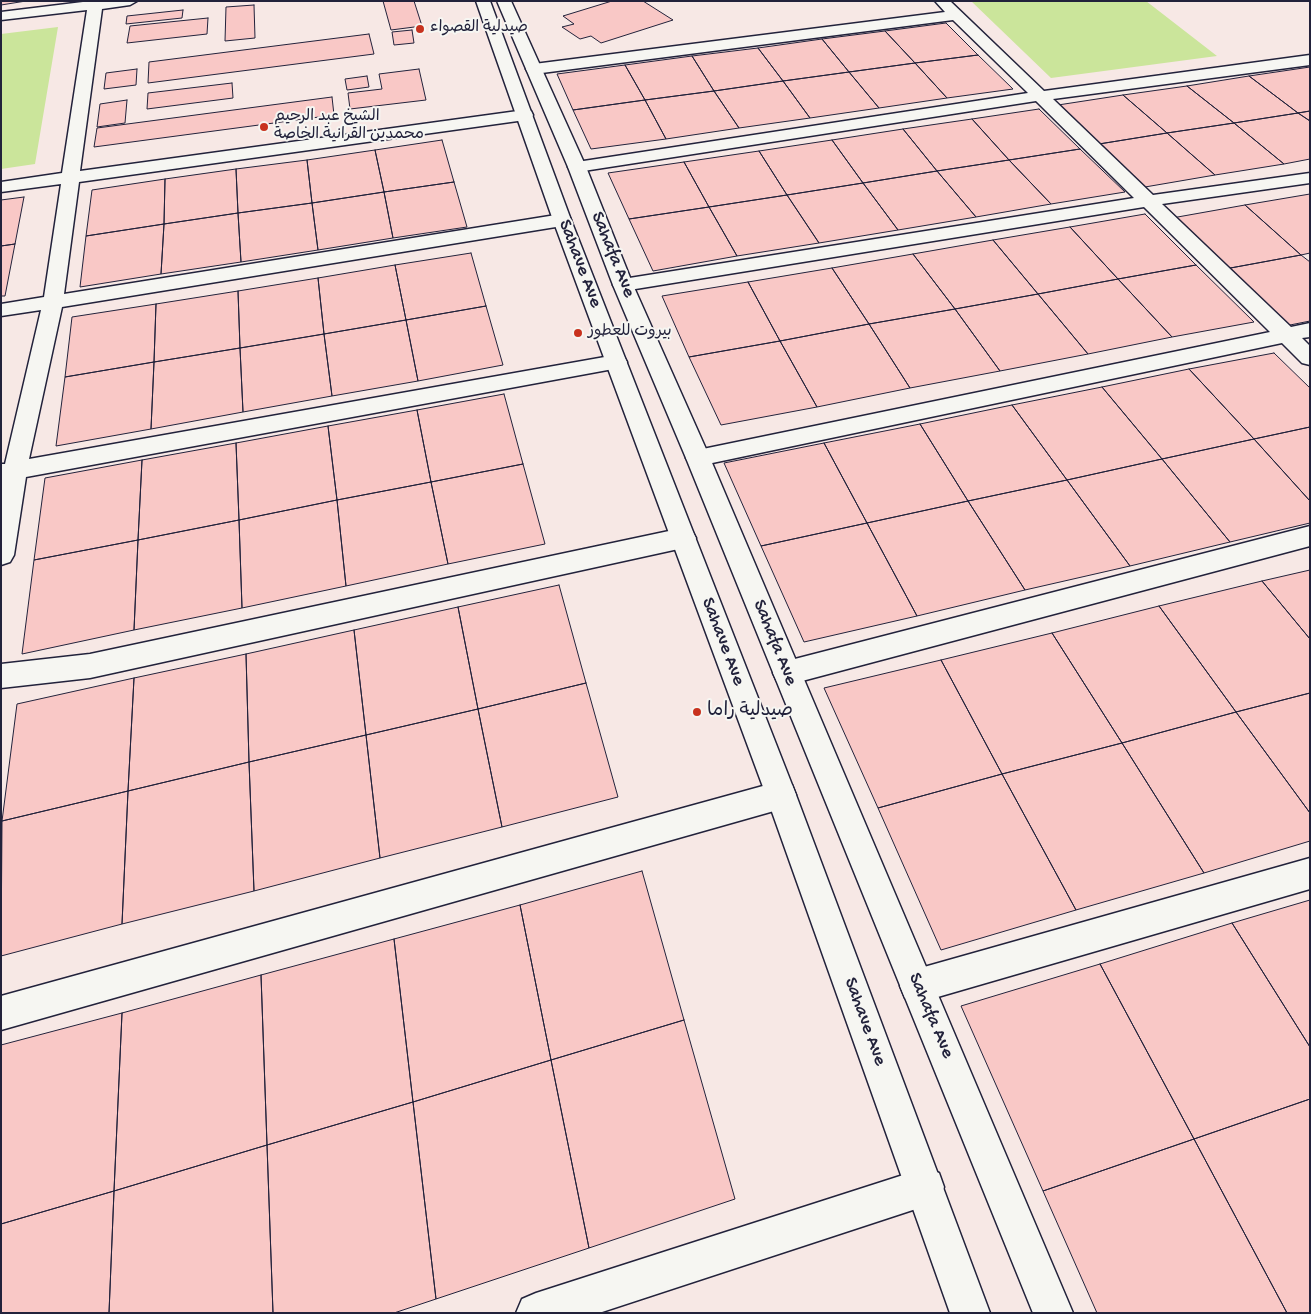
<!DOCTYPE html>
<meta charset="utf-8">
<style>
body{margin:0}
#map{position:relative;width:1311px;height:1314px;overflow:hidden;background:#f7e8e5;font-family:"Gochi Hand",sans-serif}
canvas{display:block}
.frame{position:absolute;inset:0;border:2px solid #22223b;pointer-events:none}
</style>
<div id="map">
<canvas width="1311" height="1314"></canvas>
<div class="frame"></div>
</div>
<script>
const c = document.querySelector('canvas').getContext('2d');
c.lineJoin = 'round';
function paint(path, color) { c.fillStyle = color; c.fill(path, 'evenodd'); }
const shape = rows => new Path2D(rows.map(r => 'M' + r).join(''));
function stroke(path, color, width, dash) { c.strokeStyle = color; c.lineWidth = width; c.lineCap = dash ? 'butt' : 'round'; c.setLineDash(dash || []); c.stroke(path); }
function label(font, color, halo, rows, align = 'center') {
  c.font = font + ' "Gochi Hand","Playpen Sans Arabic",sans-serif'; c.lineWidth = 4; c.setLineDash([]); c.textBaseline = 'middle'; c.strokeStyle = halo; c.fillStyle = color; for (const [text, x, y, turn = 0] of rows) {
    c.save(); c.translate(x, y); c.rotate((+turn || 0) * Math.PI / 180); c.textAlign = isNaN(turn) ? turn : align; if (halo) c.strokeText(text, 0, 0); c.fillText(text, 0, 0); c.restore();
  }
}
const green = shape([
 [971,1,1146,1,1217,56,1051,78],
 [58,27,35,164,1,169,1,34]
]);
const building = shape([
 [1,1,26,1,1,5,1,1],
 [383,1,414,1,422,26,391,30,383,1],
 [612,1,643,1,673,20,601,43,591,36,580,39,562,27,574,24,563,16,612,1],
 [254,5,255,38,225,41,226,7,254,5],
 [183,10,182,18,126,24,127,16,183,10],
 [208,18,207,34,127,43,130,26,208,18],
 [946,23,978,55,915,63,885,31,946,23],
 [412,30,414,43,394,45,392,32,412,30],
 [885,31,915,63,849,72,822,39,885,31],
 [369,34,374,54,148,83,149,62,369,34],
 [822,39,849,72,783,81,758,48,822,39],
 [758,48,783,81,714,91,692,56,758,48],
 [978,55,1013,89,947,98,915,63,978,55],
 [692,56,714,91,645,100,625,65,692,56],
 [915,63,947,98,879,108,849,72,915,63],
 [625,65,645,100,573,110,557,74,625,65],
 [1310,67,1310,111,1298,113,1249,76,1310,67],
 [137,69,136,85,104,89,106,73,137,69],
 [419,69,426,100,350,109,348,93,382,89,379,74,419,69],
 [849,72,879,108,810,118,783,81,849,72],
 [367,76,369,87,347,90,345,79,367,76],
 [1249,76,1298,113,1234,123,1187,86,1249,76],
 [783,81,810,118,739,128,714,91,783,81],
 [232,83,233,98,147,109,148,93,232,83],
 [1187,86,1234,123,1167,133,1123,95,1187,86],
 [714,91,739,128,666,139,645,100,714,91],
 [1123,95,1167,133,1099,144,1058,105,1123,95],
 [332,97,334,115,94,147,97,128,332,97],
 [127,100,125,123,97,127,100,104,127,100],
 [645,100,666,139,591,149,573,110,645,100],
 [1039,109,1080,149,1009,160,972,119,1039,109],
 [1310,111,1310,121,1298,113,1310,111],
 [1298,113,1310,121,1310,159,1284,164,1234,123,1298,113],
 [972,119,1009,160,937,171,903,129,972,119],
 [1234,123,1284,164,1215,175,1167,133,1234,123],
 [903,129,937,171,863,183,832,140,903,129],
 [1167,133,1215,175,1145,187,1099,144,1167,133],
 [442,140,454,182,384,192,375,150,442,140],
 [832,140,863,183,787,195,759,151,832,140],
 [1080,149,1125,192,1051,204,1009,160,1080,149],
 [375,150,384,192,312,203,307,160,375,150],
 [759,151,787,195,709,207,684,162,759,151],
 [307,160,312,203,238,213,236,169,307,160],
 [1009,160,1051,204,976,217,937,171,1009,160],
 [684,162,709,207,629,219,608,173,684,162],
 [236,169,238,213,164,224,165,179,236,169],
 [937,171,976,217,898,230,863,183,937,171],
 [165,179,164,224,86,236,92,190,165,179],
 [454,182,467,227,393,238,384,192,454,182],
 [863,183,898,230,819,243,787,195,863,183],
 [384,192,393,238,318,250,312,203,384,192],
 [1310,194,1310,253,1301,255,1245,205,1310,194],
 [787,195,819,243,737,256,709,207,787,195],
 [24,197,15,244,1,246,1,200,24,197],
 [312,203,318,250,241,262,238,213,312,203],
 [1245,205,1301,255,1225,269,1172,218,1245,205],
 [709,207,737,256,653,271,629,219,709,207],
 [238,213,241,262,161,274,164,224,238,213],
 [1145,214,1196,265,1118,279,1070,227,1145,214],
 [164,224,161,274,80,287,86,236,164,224],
 [1070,227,1118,279,1038,294,993,240,1070,227],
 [993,240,1038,294,955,309,913,254,993,240],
 [15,244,5,296,1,296,1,246,15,244],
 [471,253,486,306,406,320,395,265,471,253],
 [913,254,955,309,869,324,832,268,913,254],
 [1301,255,1310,262,1310,321,1285,326,1225,269,1301,255],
 [395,265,406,320,324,334,318,278,395,265],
 [1196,265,1254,322,1172,337,1118,279,1196,265],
 [832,268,869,324,780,341,748,282,832,268],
 [318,278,324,334,240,348,238,291,318,278],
 [1118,279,1172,337,1088,354,1038,294,1118,279],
 [748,282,780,341,689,357,662,296,748,282],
 [238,291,240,348,154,362,156,304,238,291],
 [1038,294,1088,354,1000,371,955,309,1038,294],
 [156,304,154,362,65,377,72,317,156,304],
 [486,306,503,365,418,381,406,320,486,306],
 [955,309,1000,371,910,388,869,324,955,309],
 [406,320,418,381,332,396,324,334,406,320],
 [869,324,910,388,817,407,780,341,869,324],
 [324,334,332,396,243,412,240,348,324,334],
 [780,341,817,407,721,425,689,357,780,341],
 [240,348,243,412,151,429,154,362,240,348],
 [1274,353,1310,388,1310,427,1254,439,1189,369,1274,353],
 [154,362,151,429,56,446,65,377,154,362],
 [1189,369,1254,439,1162,459,1102,387,1189,369],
 [1102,387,1162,459,1067,480,1012,405,1102,387],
 [504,394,523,464,431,482,417,410,504,394],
 [1012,405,1067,480,968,501,920,424,1012,405],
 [417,410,431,482,337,500,328,426,417,410],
 [920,424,968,501,867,523,824,443,920,424],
 [328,426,337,500,239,520,236,443,328,426],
 [1310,427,1310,501,1254,439,1310,427],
 [1254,439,1310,501,1310,523,1230,542,1162,459,1254,439],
 [236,443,239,520,138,540,142,460,236,443],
 [824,443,867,523,761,546,724,463,824,443],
 [1162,459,1230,542,1130,566,1067,480,1162,459],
 [142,460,138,540,34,560,45,478,142,460],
 [523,464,545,544,448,564,431,482,523,464],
 [1067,480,1130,566,1025,590,968,501,1067,480],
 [431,482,448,564,346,586,337,500,431,482],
 [337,500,346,586,242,608,239,520,337,500],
 [968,501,1025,590,917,616,867,523,968,501],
 [239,520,242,608,134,630,138,540,239,520],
 [867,523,917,616,804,642,761,546,867,523],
 [138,540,134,630,22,654,34,560,138,540],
 [1310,570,1310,639,1262,581,1310,570],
 [1262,581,1310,639,1310,693,1236,712,1159,606,1262,581],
 [559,585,586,683,478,709,458,607,559,585],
 [1159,606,1236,712,1122,743,1052,633,1159,606],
 [458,607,478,709,366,735,354,630,458,607],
 [354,630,366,735,249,762,246,654,354,630],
 [1052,633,1122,743,1002,774,941,660,1052,633],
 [246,654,249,762,128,791,134,678,246,654],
 [941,660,1002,774,878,808,824,688,941,660],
 [134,678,128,791,2,821,17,704,134,678],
 [586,683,618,797,502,827,478,709,586,683],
 [1310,693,1310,813,1236,712,1310,693],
 [478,709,502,827,380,858,366,735,478,709],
 [1236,712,1310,813,1310,841,1204,873,1122,743,1236,712],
 [366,735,380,858,254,891,249,762,366,735],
 [1122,743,1204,873,1076,910,1002,774,1122,743],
 [249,762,254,891,122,924,128,791,249,762],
 [1002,774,1076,910,941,950,878,808,1002,774],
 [128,791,122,924,1,956,2,821,128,791],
 [642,871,684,1020,551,1060,520,905,642,871],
 [1310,900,1310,1047,1232,923,1310,900],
 [520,905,551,1060,413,1102,394,939,520,905],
 [1232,923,1310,1047,1310,1099,1194,1139,1100,964,1232,923],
 [394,939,413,1102,267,1145,261,975,394,939],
 [1100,964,1194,1139,1043,1191,961,1006,1100,964],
 [261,975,267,1145,114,1191,122,1013,261,975],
 [122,1013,114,1191,1,1224,1,1045,122,1013],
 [684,1020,735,1199,589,1248,551,1060,684,1020],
 [551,1060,589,1248,436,1299,413,1102,551,1060],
 [1310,1099,1310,1313,1287,1313,1194,1139,1310,1099],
 [413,1102,436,1299,394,1313,273,1313,267,1145,413,1102],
 [1194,1139,1287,1313,1097,1313,1043,1191,1194,1139],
 [267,1145,273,1313,109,1313,114,1191,267,1145],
 [114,1191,109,1313,1,1313,1,1224,114,1191]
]);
const minor = shape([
 [91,1,137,1,130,5,102,9,80,171,525,110,531,111,533,115,531,119,525,120,79,182,64,294,562,214,569,216,571,220,569,224,562,226,62,307,29,459,616,355,624,357,627,362,624,367,26,477,14,555,10,562,1,565,1,464,5,464,41,310,1,316,1,304,44,297,61,184,1,192,1,182,62,173,87,10,1,20,1,12,91,1],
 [935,1,950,1,1044,91,1310,55,1310,65,1053,99,1153,195,1310,173,1310,183,1162,204,1291,327,1310,323,1310,337,1302,338,1310,346,1310,365,1302,363,1282,343,698,466,690,464,686,458,690,452,698,450,1270,332,1144,207,623,291,616,289,613,285,616,281,623,279,1134,198,1036,101,577,172,571,171,568,167,571,163,577,162,1028,93,953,20,534,74,528,72,526,69,528,66,534,64,945,12,935,1],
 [1310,526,1310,546,787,685,777,681,773,673,777,665,787,661,1310,526],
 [683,528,692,531,696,538,692,545,683,548,90,678,1,688,1,664,90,654,683,528],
 [781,781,792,785,796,795,792,805,781,809,1,1030,1,996,781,781],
 [1310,858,1310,889,917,1003,905,998,900,986,905,974,917,969,1310,858],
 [925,1168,939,1173,944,1187,939,1201,925,1206,599,1313,516,1313,522,1299,536,1293,925,1168]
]);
const secondary = shape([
 [476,1,490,1,571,220,796,795,990,1313,950,1313,766,795,553,220,476,1],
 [497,1,511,1,586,167,633,285,710,458,1073,1313,1033,1313,686,458,613,285,568,167,497,1]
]);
const markers = [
 [420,29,5,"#c8321e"],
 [264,127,5,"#c8321e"],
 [578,333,5,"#c8321e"],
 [697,712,5,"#c8321e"]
];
const farPoinames = [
 ["صيدلية القصواء",430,29],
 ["الشيخ عبد الرحيم",274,118],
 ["محمدين القرانية الخاصة",274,136],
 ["بيروت للعطور",588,333]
];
const streetNames = [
 ["Sahafa Ave",612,255,68],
 ["Sahave Ave",579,264,69],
 ["Sahave Ave",722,642,69],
 ["Sahafa Ave",774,643,68],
 ["Sahafa Ave",930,1016,67],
 ["Sahave Ave",864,1022,70]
];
const poiNames = [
 ["صيدلية راما",707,712]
];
paint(green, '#cbe59b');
paint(building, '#f9c8c6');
stroke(building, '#22223b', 1);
stroke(minor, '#22223b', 3);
stroke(secondary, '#22223b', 3);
paint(minor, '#f6f6f2');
paint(secondary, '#f6f6f2');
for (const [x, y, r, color] of markers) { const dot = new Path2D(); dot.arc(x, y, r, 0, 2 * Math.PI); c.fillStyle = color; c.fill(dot); stroke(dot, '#f6f6f2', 2); }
label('16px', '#22223b', '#f6f6f2', farPoinames, 'left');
label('19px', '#22223b', '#f6f6f2', streetNames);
label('19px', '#22223b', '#f6f6f2', poiNames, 'left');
</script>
